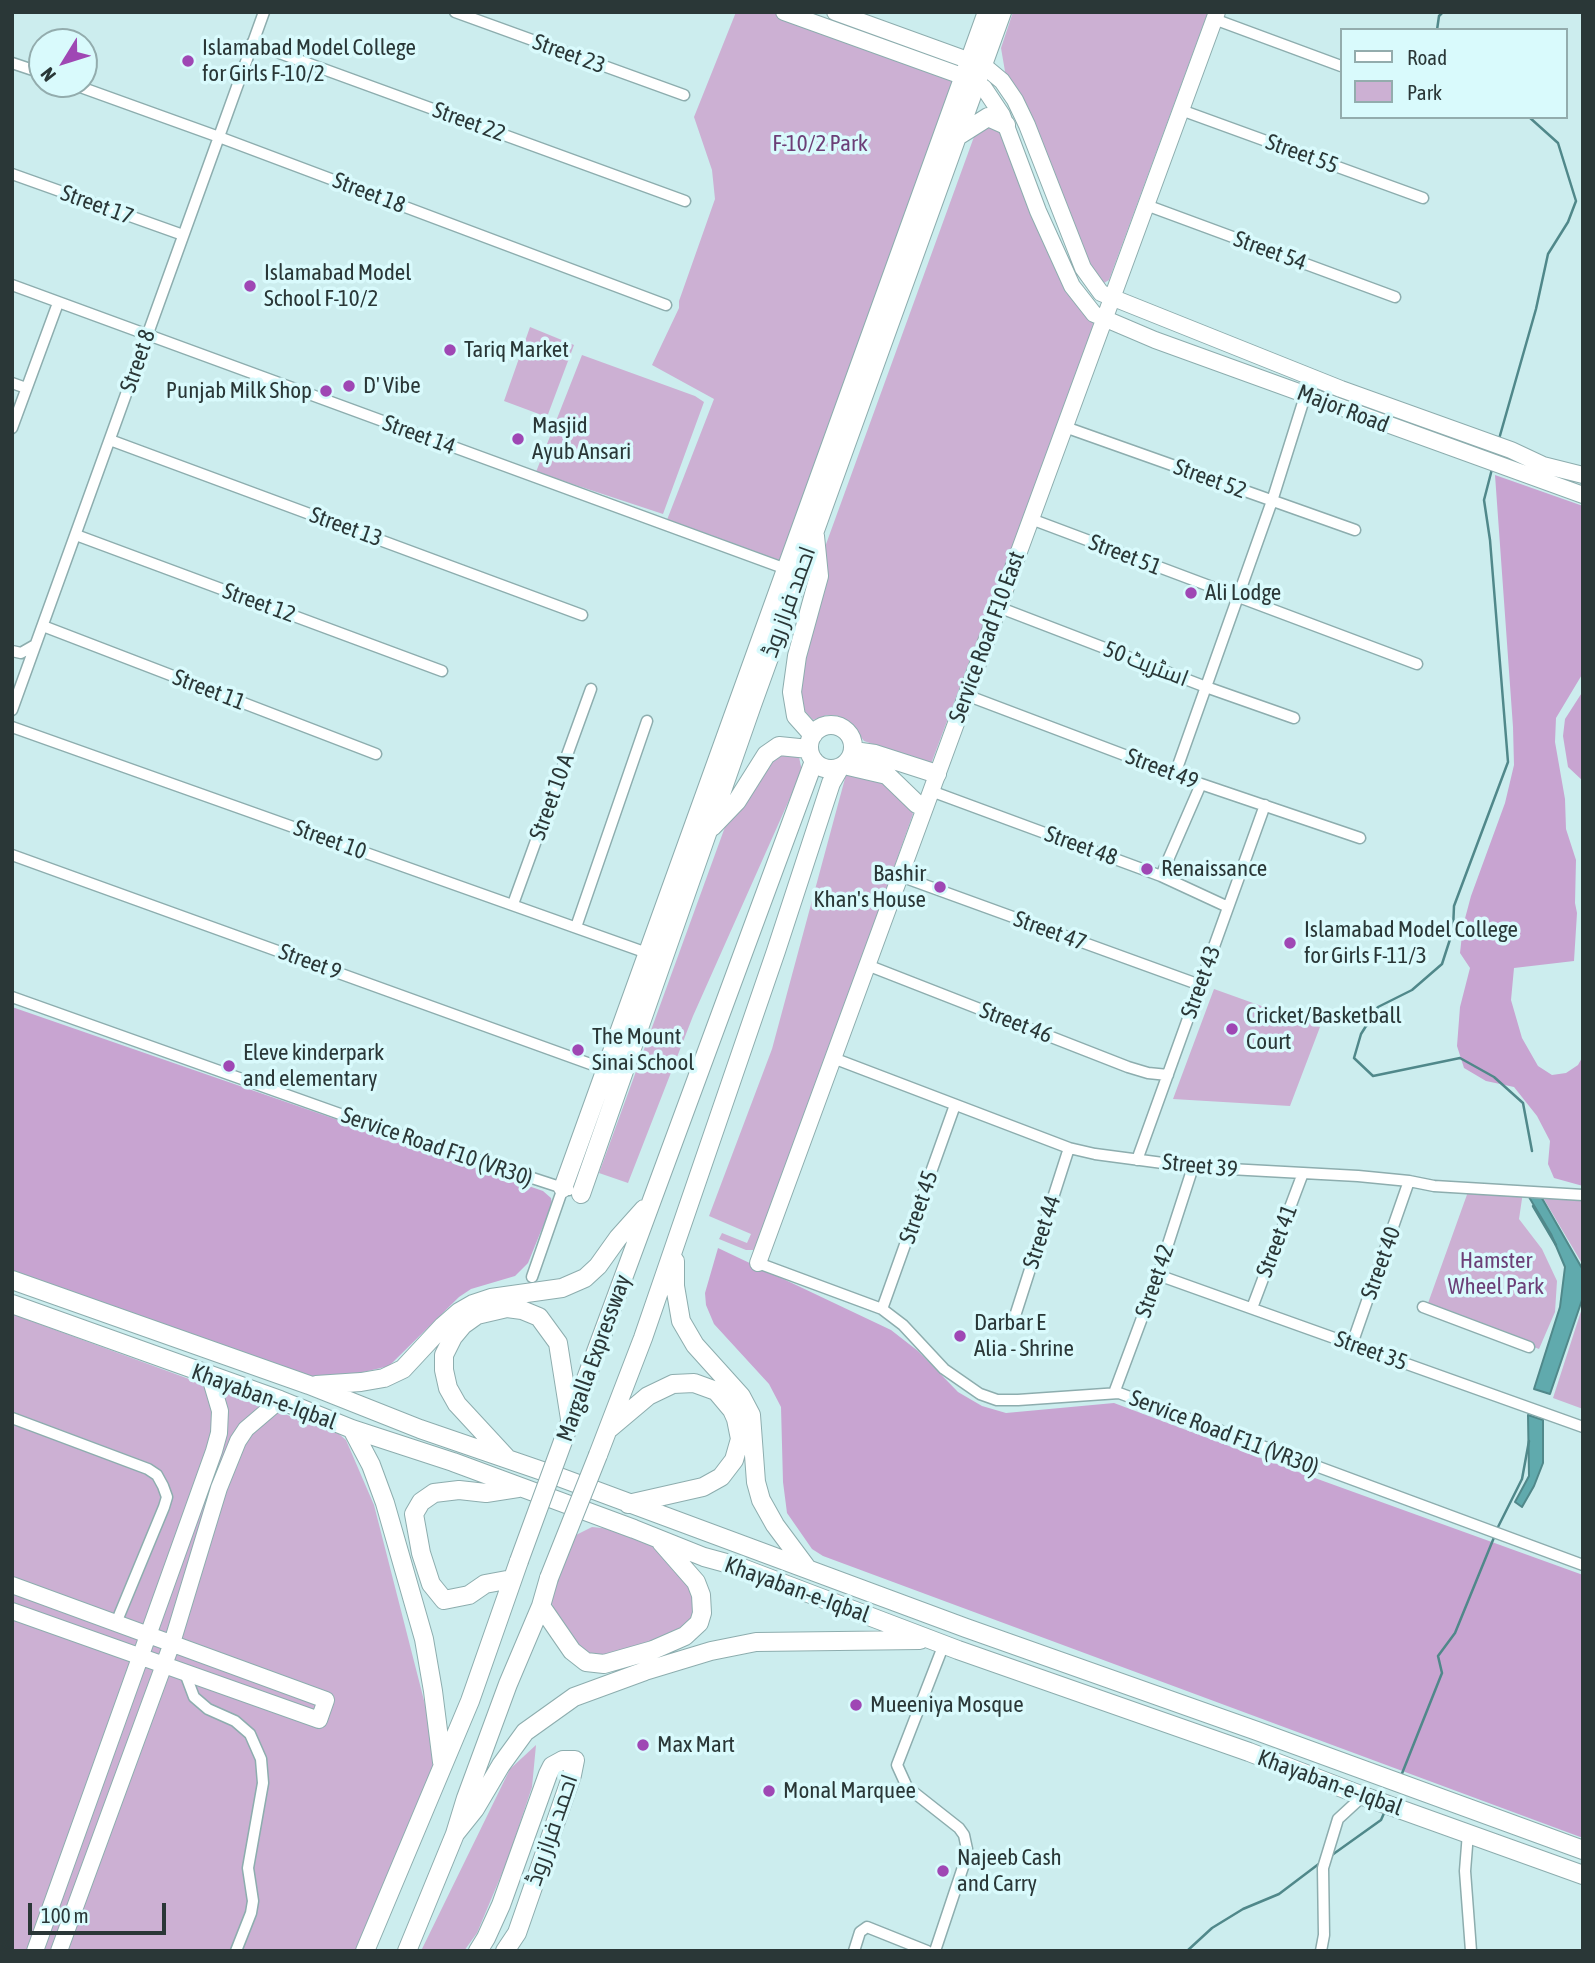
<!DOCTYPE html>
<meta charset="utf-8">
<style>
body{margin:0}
#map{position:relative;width:1595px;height:1963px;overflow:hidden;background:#ccedee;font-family:"Asap Condensed",sans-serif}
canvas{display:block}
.frame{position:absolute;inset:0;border:14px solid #2a3737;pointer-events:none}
.legend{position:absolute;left:1340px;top:28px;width:228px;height:91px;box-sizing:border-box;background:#d9fafc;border:2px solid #93acad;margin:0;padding:9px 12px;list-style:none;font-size:21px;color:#2a3737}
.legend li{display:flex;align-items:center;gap:14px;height:35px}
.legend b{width:35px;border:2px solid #93acad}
.north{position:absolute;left:28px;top:28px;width:70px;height:70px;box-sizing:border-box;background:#d9fafc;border:2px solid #93acad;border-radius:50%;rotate:232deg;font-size:19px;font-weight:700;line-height:28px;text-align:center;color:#2a3737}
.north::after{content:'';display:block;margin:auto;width:24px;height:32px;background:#9f47b4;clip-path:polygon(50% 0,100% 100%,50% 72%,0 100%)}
.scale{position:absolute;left:28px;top:1903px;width:138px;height:32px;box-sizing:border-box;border:4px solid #2a3737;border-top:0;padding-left:9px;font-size:21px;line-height:24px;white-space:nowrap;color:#2a3737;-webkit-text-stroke:5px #d9fafc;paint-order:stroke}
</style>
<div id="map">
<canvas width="1595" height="1963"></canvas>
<div class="frame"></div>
<ul class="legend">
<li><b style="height:9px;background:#fff"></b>Road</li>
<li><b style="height:19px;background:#ccb0d3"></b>Park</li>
</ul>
<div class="north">N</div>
<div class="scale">100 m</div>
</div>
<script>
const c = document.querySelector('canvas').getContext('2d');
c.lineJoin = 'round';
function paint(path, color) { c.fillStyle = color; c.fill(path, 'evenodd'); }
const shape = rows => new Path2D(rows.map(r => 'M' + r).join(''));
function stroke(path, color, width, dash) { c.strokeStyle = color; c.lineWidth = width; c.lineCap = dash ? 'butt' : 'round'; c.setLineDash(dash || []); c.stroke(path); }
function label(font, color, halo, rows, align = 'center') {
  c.font = font + ' "Asap Condensed",Cairo,sans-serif'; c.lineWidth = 7; c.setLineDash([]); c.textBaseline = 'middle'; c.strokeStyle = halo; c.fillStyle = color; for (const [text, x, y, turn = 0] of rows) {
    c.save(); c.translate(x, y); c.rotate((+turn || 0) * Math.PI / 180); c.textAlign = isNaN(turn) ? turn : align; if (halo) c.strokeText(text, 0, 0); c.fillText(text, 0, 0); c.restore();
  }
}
const green = shape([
 [736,12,784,12,963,76,786,569,665,525,714,399,652,365,679,308,679,301,715,199,712,170,694,117],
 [1013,12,1208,12,1109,280,1104,283,1098,282,1090,273,1007,83,1001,48],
 [988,126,999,130,1006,142,1046,249,1060,277,1093,323,1092,333,983,633,971,657,931,764,864,741,849,722,839,716,827,715,813,720,803,709,798,691,825,547,975,134],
 [530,327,574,345,547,417,504,401],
 [582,355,695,396,704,402,663,514,536,472],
 [789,753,799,757,802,771,693,1016,628,1183,599,1173,725,827,773,762,783,754],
 [847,771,882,778,911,808,913,814,761,1241,755,1250,746,1250,719,1239,722,1233,747,1243,751,1234,709,1216,772,1049],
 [1214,989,1320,1027,1290,1106,1173,1099],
 [1469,1189,1523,1192,1519,1219,1542,1249,1557,1281,1555,1312,1539,1349,1427,1306],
 [1542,1196,1583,1201,1583,1265,1580,1260],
 [1583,1305,1583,1409,1553,1398],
 [12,1314,339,1434,346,1440,374,1505,439,1759,370,1951,12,1951],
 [592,1527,611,1529,652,1546,691,1587,697,1612,683,1631,603,1658,589,1656,577,1647,557,1617,551,1601,570,1538],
 [536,1745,532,1787,508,1859,477,1933,464,1951,421,1951,510,1769]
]);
const forest = shape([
 [1495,475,1583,506,1583,673,1556,718,1555,742,1565,799,1566,829,1576,860,1575,903,1577,913,1574,961,1514,968,1511,1000,1522,1038,1538,1066,1552,1075,1566,1073,1578,1065,1583,1056,1583,1186,1554,1178,1548,1164,1550,1141,1537,1116,1514,1087,1486,1081,1464,1068,1457,1046,1460,1007,1470,968,1460,953,1463,926,1471,896,1505,803,1514,765,1513,727],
 [1583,691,1583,781,1568,767,1563,736,1565,719],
 [12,1007,543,1191,551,1198,552,1204,528,1263,515,1276,471,1289,459,1297,389,1366,309,1385,12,1273],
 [718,1248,891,1330,918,1351,958,1392,982,1406,1006,1413,1114,1403,1301,1473,1583,1575,1583,1838,823,1556,812,1549,787,1513,783,1482,781,1407,769,1384,714,1324,706,1305,705,1293]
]);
const water = shape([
 [1526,1192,1539,1193,1583,1270,1583,1297,1550,1394,1534,1389,1560,1307,1565,1267,1551,1234,1526,1192],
 [1528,1415,1543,1420,1543,1463,1534,1486,1522,1507,1515,1502,1529,1476,1528,1415]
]);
const stream = shape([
 [1437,30,1439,16,1443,12],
 [1499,439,1536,309,1548,254,1568,222,1576,201,1558,143,1529,117],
 [1492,469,1484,500,1490,540,1508,762,1454,906,1453,930,1442,964,1412,990,1378,1007,1361,1034,1354,1058,1373,1076,1460,1058,1494,1077,1523,1103,1532,1151],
 [1533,1206,1556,1245],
 [1497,1529,1522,1479,1529,1441],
 [1401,1776,1442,1673,1438,1656,1455,1633,1495,1535],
 [1332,1855,1381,1820,1385,1811],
 [1187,1951,1212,1928,1243,1909,1279,1894,1320,1863]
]);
const street = shape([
 [455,12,684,95],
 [1214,19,1341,66],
 [252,43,685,201],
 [12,63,42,73],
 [72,84,219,137,666,305],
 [1181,110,1423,198],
 [12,174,183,235],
 [1146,205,1395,297],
 [12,285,786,569],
 [12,383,26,388],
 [1065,427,1355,530],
 [12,428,58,303],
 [110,440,582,615],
 [1031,519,1417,664],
 [76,535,442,671],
 [998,607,1206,687,1294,718],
 [43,626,376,754],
 [12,651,21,653,35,645],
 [966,695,1201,784,1360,838],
 [12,710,264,12],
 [12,727,647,953],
 [1175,774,1272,501,1311,377],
 [931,791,1161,876,1228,907],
 [12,855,607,1070],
 [900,876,1200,985],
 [1161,876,1201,784],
 [513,904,591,689],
 [576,927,647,721],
 [867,965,1128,1067,1148,1073,1168,1075],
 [12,997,385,1130,569,1190],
 [833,1058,1069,1148,1095,1154,1193,1167,1358,1176,1409,1181,1434,1186,1583,1195],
 [1137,1160,1265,805],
 [758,1263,882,1309,903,1325,944,1369,980,1394,997,1400,1018,1400,1119,1393,1583,1565],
 [1158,1275,1583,1427],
 [532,1277,563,1188],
 [1423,1307,1529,1347],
 [1252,1308,1303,1173],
 [882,1309,955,1105],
 [1015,1316,1069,1148],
 [1352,1344,1409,1181],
 [1114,1393,1158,1275,1193,1167],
 [12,1418,148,1469,157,1475,163,1486,167,1497,164,1507,116,1623],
 [185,1673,194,1697,208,1709,235,1721,250,1734,261,1759,263,1783,248,1868,253,1901,251,1913,236,1951],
 [1468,1833,1465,1871,1471,1951],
 [854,1951,860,1932,867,1927,927,1951],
 [935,1951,964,1864,967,1849,964,1835,959,1828,907,1787,897,1765,944,1644],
 [1321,1951,1324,1935,1323,1868,1338,1819,1363,1796]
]);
const secondary = shape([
 [784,12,973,80,984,88,1002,115,1038,211,1072,286,1094,314,1155,340,1583,495],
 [835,12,984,66,1002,81,1015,100,1027,125,1083,268,1101,293,1341,389,1511,450,1543,465,1583,475],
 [758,1263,1217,12],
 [12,1585,326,1700,319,1720,12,1611],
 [35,1951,214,1451,219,1433,220,1411,210,1377],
 [59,1951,172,1643,219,1488,238,1441,246,1429,280,1400]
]);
const primary = shape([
 [958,136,988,117,1006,125],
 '809 747a22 22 0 1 1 44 0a22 22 0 1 1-44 0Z',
 [813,735,796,716,792,692,797,656,819,576,815,536],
 [854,751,875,754,937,774],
 [844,765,887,775,917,804,924,806],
 [712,827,737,801,766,755,779,746,809,749],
 [563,1188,987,12],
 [581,1194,752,705,1002,12],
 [675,1261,675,1286,681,1321,695,1345,741,1396,751,1415,756,1482,761,1500,775,1525,807,1568],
 [12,1280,309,1385,420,1429,551,1474,966,1628,1257,1731,1583,1850],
 [12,1304,280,1400,352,1429,453,1462,634,1529,704,1557,737,1566,958,1650,1249,1752,1363,1796,1583,1875],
 [316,1385,361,1382,384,1378,403,1369,443,1326,459,1312,473,1304,491,1298,562,1288,585,1278,598,1266,618,1238,644,1209],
 [610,1428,648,1396,673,1384,694,1383,716,1391,732,1410,736,1419,740,1439,734,1460,721,1477,703,1487,628,1504],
 [352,1429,371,1465,385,1503,424,1639,433,1691,442,1762],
 [563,1441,814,761],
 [598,1455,643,1338,776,951,831,783,839,769],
 [506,1457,457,1404,448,1388,444,1370,444,1355,453,1337,463,1325,477,1315,507,1308,522,1310,539,1317,558,1343,570,1419],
 [512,1579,485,1584,469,1595,444,1600,431,1584,421,1553,414,1514,421,1502,434,1493,459,1490,486,1493,518,1488],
 [541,1606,572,1651,586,1662,604,1664,653,1650,685,1636,699,1623,702,1613,701,1595,696,1582,661,1542],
 [455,1834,475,1809,501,1765,525,1732,574,1697,645,1671,711,1651,756,1642,920,1640],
 [365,1951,470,1701,519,1561],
 [407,1951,455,1834,466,1798,508,1684,541,1606,549,1578],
 [478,1951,486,1938,501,1905,548,1774,552,1766,563,1760,575,1760,572,1775,517,1933,505,1951]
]);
const primaryBridge = shape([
 [519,1561,563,1441],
 [549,1578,598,1455]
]);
const markers = [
 [188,61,7,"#9f47b4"],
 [250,286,7,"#9f47b4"],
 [450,350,7,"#9f47b4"],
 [349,386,7,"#9f47b4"],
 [326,391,7,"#9f47b4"],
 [518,439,7,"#9f47b4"],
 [1191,593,7,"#9f47b4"],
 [1147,869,7,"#9f47b4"],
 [940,887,7,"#9f47b4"],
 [1290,943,7,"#9f47b4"],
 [1232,1029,7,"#9f47b4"],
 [578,1050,7,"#9f47b4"],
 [229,1066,7,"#9f47b4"],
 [960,1336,7,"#9f47b4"],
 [856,1705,7,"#9f47b4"],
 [643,1745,7,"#9f47b4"],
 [769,1791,7,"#9f47b4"],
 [943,1871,7,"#9f47b4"]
];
const poiNames = [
 ["Islamabad Model College",202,48],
 ["for Girls F-10/2",202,74],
 ["Islamabad Model",264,273],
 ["School F-10/2",264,299],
 ["Tariq Market",464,350],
 ["D' Vibe",363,386],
 ["Punjab Milk Shop",312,391,"right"],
 ["Masjid",532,426],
 ["Ayub Ansari",532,452],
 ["Ali Lodge",1205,593],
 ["Renaissance",1161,869],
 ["Bashir",926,874,"right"],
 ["Khan's House",926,900,"right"],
 ["Islamabad Model College",1304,930],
 ["for Girls F-11/3",1304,956],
 ["Cricket/Basketball",1246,1016],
 ["Court",1246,1042],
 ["The Mount",592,1037],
 ["Sinai School",592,1063],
 ["Eleve kinderpark",243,1053],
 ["and elementary",243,1079],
 ["Darbar E",974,1323],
 ["Alia - Shrine",974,1349],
 ["Mueeniya Mosque",870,1705],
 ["Max Mart",657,1745],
 ["Monal Marquee",783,1791],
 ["Najeeb Cash",957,1858],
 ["and Carry",957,1884]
];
const streetNames = [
 ["Street 23",569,54,20],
 ["Street 22",469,122,20],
 ["Street 55",1302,154,20],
 ["Street 18",369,193,21],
 ["Street 17",97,205,20],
 ["Street 54",1270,251,20],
 ["Street 8",138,361,-71],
 ["Major Road",1343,409,21],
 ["Street 14",419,435,20],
 ["Street 52",1210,479,20],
 ["Street 13",346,527,20],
 ["Street 51",1125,555,21],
 ["احمد فراز روڈ",789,602,-70],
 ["Street 12",259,603,20],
 ["Service Road F10 East",987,637,-70],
 ["اسٹریٹ 50",1146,664,21],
 ["Street 11",209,690,21],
 ["Street 49",1162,769,21],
 ["Street 10 A",552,797,-70],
 ["Street 10",330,840,20],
 ["Street 48",1081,846,20],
 ["Street 47",1050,931,20],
 ["Street 9",310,962,20],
 ["Street 43",1201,982,-70],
 ["Street 46",1016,1023,21],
 ["Service Road F10 (VR30)",437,1147,19],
 ["Street 39",1200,1166,6],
 ["Street 45",919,1207,-71],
 ["Street 44",1042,1232,-72],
 ["Street 41",1277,1241,-69],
 ["Street 40",1381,1263,-70],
 ["Street 42",1155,1281,-71],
 ["Street 35",1371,1351,20],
 ["Margalla Expressway",594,1358,-70],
 ["Khayaban-e-Iqbal",264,1397,20],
 ["Service Road F11 (VR30)",1224,1433,21],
 ["Khayaban-e-Iqbal",797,1590,20],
 ["Khayaban-e-Iqbal",1330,1783,20],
 ["احمد فراز روڈ",552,1830,-71]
];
const parkNames = [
 ["F-10/2 Park",820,144],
 ["Hamster",1496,1261],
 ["Wheel Park",1496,1287]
];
paint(green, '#ccb0d3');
paint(forest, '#c8a4d1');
paint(water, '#60aaad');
stroke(water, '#50888a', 2);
stroke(stream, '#50888a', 2.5);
stroke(street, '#8dadae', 13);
stroke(secondary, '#8dadae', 18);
stroke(primary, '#8dadae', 20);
stroke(street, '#fff', 10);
stroke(secondary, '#fff', 16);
stroke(primary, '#fff', 18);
stroke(primaryBridge, '#8dadae', 20, []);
stroke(primaryBridge, '#fff', 18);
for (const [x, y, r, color] of markers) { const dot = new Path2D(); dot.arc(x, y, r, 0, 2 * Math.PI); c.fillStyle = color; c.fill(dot); stroke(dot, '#d9fafc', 2.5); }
label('23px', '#2a3737', '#d9fafc', poiNames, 'left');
label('23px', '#2a3737', '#d9fafc', streetNames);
label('23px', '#6c3f77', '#d9fafc', parkNames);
</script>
